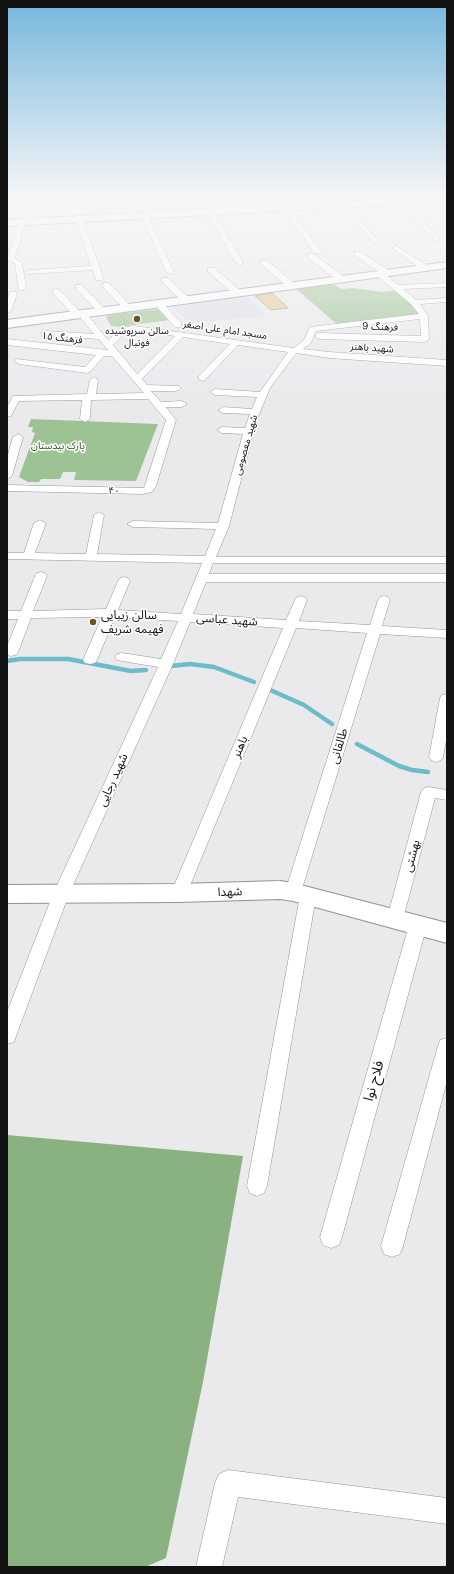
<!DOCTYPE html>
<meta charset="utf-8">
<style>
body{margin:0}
#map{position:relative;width:454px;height:1574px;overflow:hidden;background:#eaeaed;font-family:Inter,sans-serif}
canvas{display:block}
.frame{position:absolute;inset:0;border:8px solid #121213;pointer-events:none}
</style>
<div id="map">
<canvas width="454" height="1574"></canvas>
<div class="frame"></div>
</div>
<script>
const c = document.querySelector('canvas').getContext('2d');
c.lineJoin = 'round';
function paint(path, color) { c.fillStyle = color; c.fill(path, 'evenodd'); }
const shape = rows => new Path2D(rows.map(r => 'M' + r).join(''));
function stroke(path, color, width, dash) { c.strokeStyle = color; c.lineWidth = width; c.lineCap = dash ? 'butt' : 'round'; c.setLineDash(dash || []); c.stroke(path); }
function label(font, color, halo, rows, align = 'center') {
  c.font = font + ' Inter,"Noto Sans Arabic",sans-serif'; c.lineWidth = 3; c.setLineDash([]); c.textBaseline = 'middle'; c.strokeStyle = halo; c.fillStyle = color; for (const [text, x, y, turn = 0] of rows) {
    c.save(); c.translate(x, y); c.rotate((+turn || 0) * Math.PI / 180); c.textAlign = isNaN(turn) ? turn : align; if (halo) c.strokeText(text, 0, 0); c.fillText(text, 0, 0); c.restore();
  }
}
const built = shape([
 [247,296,267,316,190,323,171,306]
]);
const green = shape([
 [333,284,342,289,353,288,382,292,396,290,422,314,338,325,295,288],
 [159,309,169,320,118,327,111,326,106,317,110,315],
 [31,419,158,424,136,481,74,480,76,472,63,472,60,479,41,479,39,482,28,482,19,477,35,433,32,432,33,427,28,427]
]);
const forest = shape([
 [7,1135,243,1156,203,1382,166,1558,145,1567,7,1567]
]);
const stream = shape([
 [7,661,20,659,68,659,131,671,146,670],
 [171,666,190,664,214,667,254,682],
 [268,689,304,705,332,724],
 [357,744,399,766,412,770,428,772]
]);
const building = shape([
 [272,293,288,308,271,310,255,296,272,293]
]);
const street = shape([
 [7,198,14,198,7,203,7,198],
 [53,198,61,198,58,201,93,203,96,205,93,207,53,204,25,223,15,258,22,263,26,288,22,290,19,290,15,264,7,259,19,222,53,198],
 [154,198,160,198,164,208,163,209,159,209,154,198],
 [200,198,206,198,243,262,242,264,239,264,235,262,200,198],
 [246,198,252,198,260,210,259,211,255,211,246,198],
 [277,198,283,198,321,251,320,253,314,253,277,198],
 [336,198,343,198,378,241,378,243,374,243,336,198],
 [394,198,401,198,439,238,439,240,435,240,394,198],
 [127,200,132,201,134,218,129,217,127,200],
 [145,214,148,216,174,272,173,274,170,274,166,272,142,216,145,214],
 [79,217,82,219,100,268,103,278,102,280,96,280,93,270,27,274,26,272,30,270,91,266,76,219,79,217],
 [396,246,428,266,428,270,422,270,394,249,392,248,396,246],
 [355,252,361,252,389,271,390,273,386,275,398,285,447,283,447,287,403,289,416,300,447,298,447,302,420,304,428,316,429,339,425,342,319,339,315,336,319,333,421,336,420,319,316,331,311,343,303,349,329,352,447,360,447,366,329,358,297,353,294,356,270,388,256,422,229,526,216,557,447,557,447,563,213,563,209,574,447,574,447,582,206,582,193,614,286,620,295,600,297,597,301,596,305,597,307,600,299,621,370,625,378,600,380,597,384,596,388,597,390,600,382,626,447,630,447,638,380,634,301,892,299,896,293,898,287,896,285,892,367,633,296,628,187,893,185,897,179,899,173,897,171,893,283,628,190,622,173,664,69,894,16,1036,14,1042,7,1044,7,1012,53,894,158,667,122,661,117,660,115,657,117,654,122,653,161,659,178,621,115,617,97,660,95,663,90,664,85,663,83,660,102,617,31,618,18,652,16,655,11,656,7,655,7,646,18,619,7,619,7,611,21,611,35,576,37,573,41,572,45,573,47,576,33,611,106,609,118,581,120,578,124,577,128,578,130,581,118,610,181,614,202,563,7,559,7,553,24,553,34,523,40,520,46,523,35,553,86,554,94,515,99,512,104,515,97,554,205,556,216,529,133,527,127,524,133,521,218,523,243,434,222,433,217,430,222,427,245,428,250,414,223,413,218,410,223,407,252,409,257,397,215,395,210,392,215,389,260,392,288,352,238,345,205,380,202,381,198,378,199,376,230,344,183,337,142,379,147,385,179,386,181,388,179,390,176,391,151,391,161,402,182,401,187,404,182,407,166,407,176,420,156,486,152,492,143,494,7,491,7,485,144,488,166,420,148,399,91,400,90,419,85,422,80,419,82,400,19,401,11,416,7,417,7,407,13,396,87,394,90,380,94,377,98,380,96,394,144,393,112,356,104,356,90,372,87,373,19,364,15,361,16,359,85,367,96,355,7,345,7,339,108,350,99,339,42,335,41,333,45,331,94,334,80,317,75,317,53,293,52,291,56,289,59,289,81,313,86,313,108,340,120,328,134,326,294,348,304,340,310,327,419,314,411,304,377,276,376,274,379,272,355,256,355,252],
 [134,330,175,336,137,374,113,345,126,332,134,330],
 [308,254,314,254,344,277,344,281,338,281,308,258,308,254],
 [261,260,267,260,295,284,295,288,289,288,261,264,261,260],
 [208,268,214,268,241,291,241,295,235,295,208,272,208,268],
 [162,278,168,278,189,298,189,302,183,302,162,282,162,278],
 [103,283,109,283,131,306,131,310,125,310,103,287,103,283],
 [76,285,82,285,106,310,106,314,100,314,76,289,76,285],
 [10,292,16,292,17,294,11,311,7,313,7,300,10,292],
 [156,302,162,302,181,323,181,327,175,327,156,306,156,302],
 [18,434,23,437,12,476,7,479,7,458,13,437,18,434],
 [447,694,447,736,443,757,441,760,436,762,431,760,429,757,440,698,442,695,447,694],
 [429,787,447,790,447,800,435,798,403,919,401,924,395,926,389,924,387,919,421,792,424,788,429,787],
 [308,890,314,892,316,896,267,1186,264,1193,257,1196,250,1193,247,1186,300,896,302,892,308,890],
 [418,918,424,920,427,925,342,1237,339,1245,331,1248,323,1245,320,1237,409,925,412,920,418,918],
 [447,1038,447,1081,403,1246,400,1254,392,1257,384,1254,381,1246,438,1046,440,1040,447,1038],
 [228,1470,447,1498,447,1524,238,1497,222,1567,196,1567,215,1483,219,1474,228,1470]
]);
const secondary = shape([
 [408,198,447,198,447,202,7,226,7,220,408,198],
 [447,262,447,268,7,328,7,320,447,262],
 [280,881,293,883,447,923,447,943,293,901,280,899,179,902,7,903,7,885,179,884,280,881]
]);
const markers = [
 [137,319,4,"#6e5325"],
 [93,622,4,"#6e5325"]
];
const farStreetnames = [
 ["فرهنگ 9",380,327,2],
 ["مسجد امام علی اصغر",225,330,8],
 ["فرهنگ ۱۵",62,338,7],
 ["شهید باهنر",372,348,4],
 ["شهید معصومی",246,445,-74],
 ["۴۰",114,491,1]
];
const farPoinames = [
 ["سالن سرپوشیده",137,331],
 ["فوتبال",137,343]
];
const farParknames = [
 ["پارک بیدستان",58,446]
];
const poiNames = [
 ["سالن زیبایی",101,615],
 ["فهیمه شریف",101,629]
];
const streetNames = [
 ["شهید عباسی",227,620,4],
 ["طالقانی",339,746,-73],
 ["باهنر",240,747,-67],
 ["شهید رجایی",113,780,-66],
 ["بهشتی",412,856,-75],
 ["شهدا",230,892,-2]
];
const nearStreetnames = [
 ["فلاح نوا",374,1081,-74]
];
paint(built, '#dedfe9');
paint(green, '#9dc394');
paint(forest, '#8ab180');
stroke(stream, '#6cbcc9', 4.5);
paint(building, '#eac690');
stroke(building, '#9a9896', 1);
stroke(street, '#939396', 1);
stroke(secondary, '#939396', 2);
paint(street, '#fff');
paint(secondary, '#fff');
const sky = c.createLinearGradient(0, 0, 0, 419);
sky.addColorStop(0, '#76b7dc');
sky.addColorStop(0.47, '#f6f6f7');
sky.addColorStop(1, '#f6f6f700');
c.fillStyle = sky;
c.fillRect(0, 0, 454, 419);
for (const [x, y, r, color] of markers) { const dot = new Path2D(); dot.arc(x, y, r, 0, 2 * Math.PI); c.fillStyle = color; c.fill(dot); stroke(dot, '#fff', 1.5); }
label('10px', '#121213', '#fff', farStreetnames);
label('10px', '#121213', '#fff', farPoinames);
label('10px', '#275a19', '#fff', farParknames);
label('12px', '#121213', '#fff', poiNames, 'left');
label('12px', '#121213', '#fff', streetNames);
label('14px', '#121213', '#fff', nearStreetnames);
</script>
